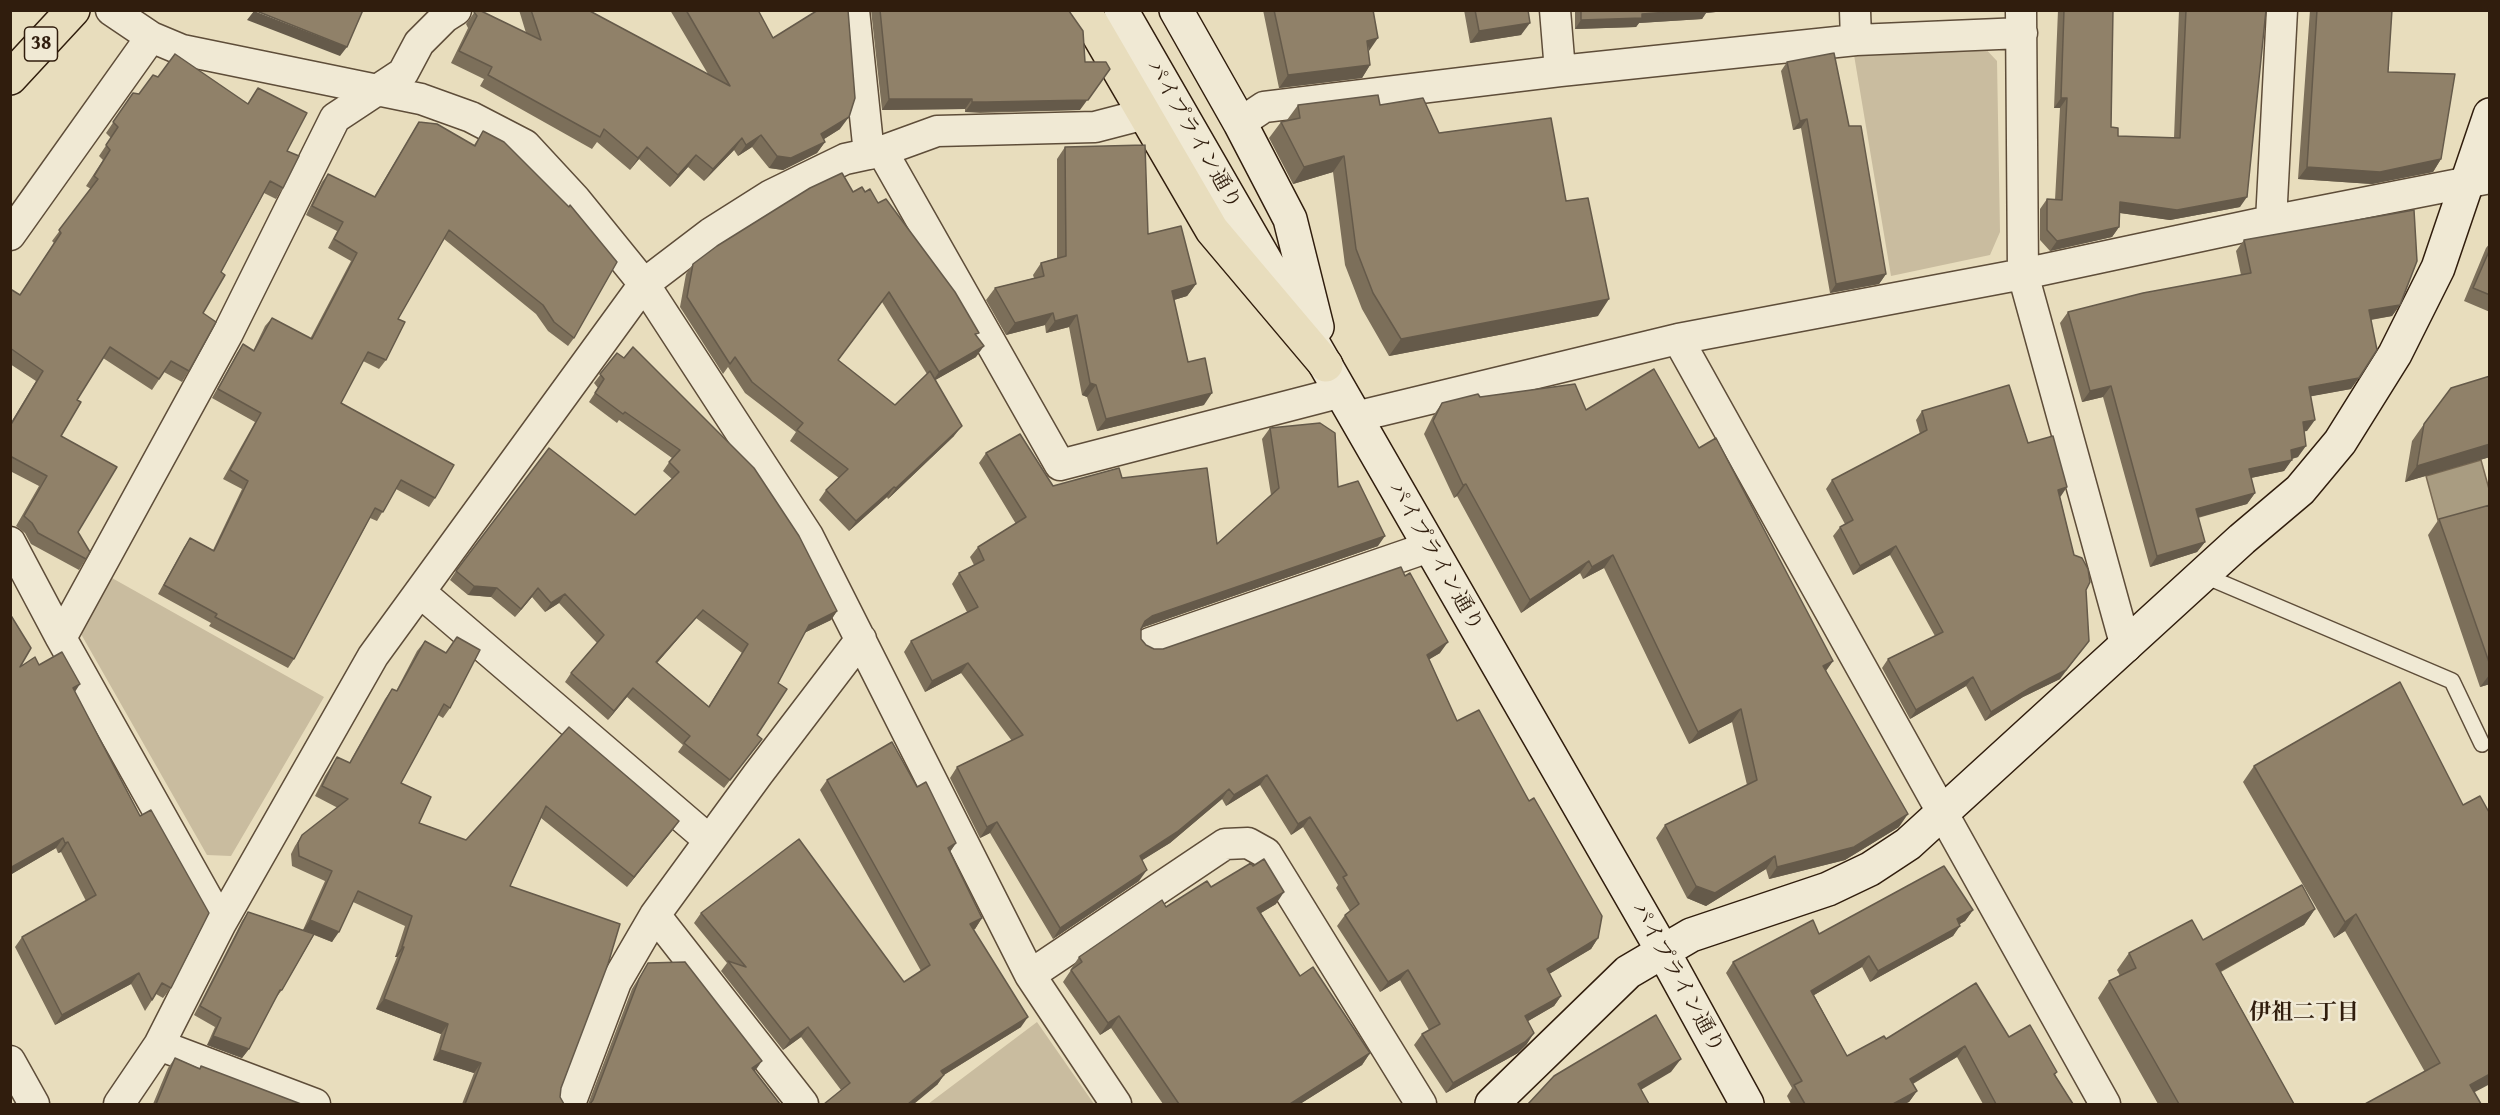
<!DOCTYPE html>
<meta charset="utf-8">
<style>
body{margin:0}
#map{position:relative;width:2500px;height:1115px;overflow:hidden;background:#e8ddbd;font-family:"Gentium Book Plus",serif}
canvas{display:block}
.frame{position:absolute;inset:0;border:12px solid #301d0d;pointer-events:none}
</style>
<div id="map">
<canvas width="2500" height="1115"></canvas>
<div class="frame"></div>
</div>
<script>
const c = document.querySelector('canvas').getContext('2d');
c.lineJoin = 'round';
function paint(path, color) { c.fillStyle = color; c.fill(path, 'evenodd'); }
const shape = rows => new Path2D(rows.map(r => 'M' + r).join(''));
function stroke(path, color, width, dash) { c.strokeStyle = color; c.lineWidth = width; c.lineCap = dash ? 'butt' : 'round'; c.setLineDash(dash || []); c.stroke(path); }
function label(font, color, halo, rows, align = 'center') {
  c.font = font + ' "Gentium Book Plus","Noto Serif JP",serif'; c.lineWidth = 5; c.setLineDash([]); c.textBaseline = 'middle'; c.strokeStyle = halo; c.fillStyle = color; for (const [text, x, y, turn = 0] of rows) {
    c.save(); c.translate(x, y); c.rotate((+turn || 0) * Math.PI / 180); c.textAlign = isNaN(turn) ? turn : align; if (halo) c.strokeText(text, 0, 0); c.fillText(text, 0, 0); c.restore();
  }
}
const green = shape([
 [1979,42,1997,61,2000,232,1990,255,1891,276,1853,49],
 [112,578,324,697,231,856,207,855,81,634],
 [1037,1022,1094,1104,928,1104]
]);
const water = shape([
 [2481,460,2489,489,2489,518,2441,531,2426,476,2481,460]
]);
const lane = shape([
 [2203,575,2452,681,2482,744]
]);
const street = shape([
 [111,10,151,37,182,50,421,99,471,117,525,145,575,199,644,284,808,536,1030,975,1116,1104],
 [854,10,869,154],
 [1555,10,1560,71],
 [1855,10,1856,40],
 [2021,10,2023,274,2126,647],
 [1240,123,1264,107,1560,71,1856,40,2022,33],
 [882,151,1060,465,1342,392],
 [2271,221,2282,10],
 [10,235,151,37],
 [1678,339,2105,1104],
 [1355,417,1678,339,2023,274,2271,221,2490,178],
 [10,542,61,638],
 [420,592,709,840],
 [1150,643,1429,547],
 [655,915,803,1104],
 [221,923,61,638,228,333,335,118,403,73,419,43,445,17,456,10],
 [1030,975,1225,844,1248,843,1266,853,1421,1104],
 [159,1045,315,1104],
 [10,1061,34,1104],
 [119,1104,159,1045,221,923,373,656,644,284,711,233,771,195,845,159,882,151,937,131,1095,127,1145,114],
 [570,1104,616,982,655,915,758,774,861,639]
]);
const secondary = shape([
 [1121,10,1664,953,1747,1104],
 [1176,10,1240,123,1290,219,1317,327],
 [1492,1104,1628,972,1691,935,1828,889,1870,869,1908,844,2242,539,2300,490,2340,442,2395,354,2438,268,2490,115]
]);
const primary = shape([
 [1084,10,1212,230,1326,365],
 [10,78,73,10]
]);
const wall = shape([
 [476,10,526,33,519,10,588,10,708,74,670,10,758,10,773,38,840,129,824,139,825,142,817,153,783,170,769,168,752,147,738,156,734,150,704,181,688,167,670,187,639,159,630,170,597,142,592,149,480,86,484,79,451,63,468,28,466,24],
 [871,10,1026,10,1080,110,980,113,965,112,965,109,882,110],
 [1263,10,1373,10,1368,51,1370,65,1362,78,1279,88],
 [1464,10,1528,10,1521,35,1470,43],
 [1575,10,1735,10,1706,13,1702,19,1639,23,1636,27,1575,29],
 [2058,10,2130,10,2113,12,2111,127,2118,136,2174,138,2179,10,2266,10,2240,207,2170,220,2120,213,2119,227,2112,237,2050,251,2040,240,2040,209,2047,199,2055,200,2060,108,2054,108],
 [2310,10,2392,10,2388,72,2441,159,2433,172,2372,184,2298,179],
 [1787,62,1849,126,1886,274,1879,284,1830,293,1801,128,1793,130,1781,71],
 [158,77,248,104,258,88,287,151,283,188,276,199,264,193,221,272,203,313,189,371,182,382,164,372,152,390,103,358,77,400,61,436,78,532,86,559,79,570,31,544,25,533,16,526,39,486,10,471,10,424,36,381,10,364,10,292,20,295,54,243,52,241,91,189,86,186,103,160,99,156,111,138,106,133,133,93,139,94],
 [1298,105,1380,105,1439,133,1566,201,1598,316,1389,356,1362,309,1345,265,1333,172,1293,184,1269,138,1281,122,1287,120],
 [419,122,474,145,483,131,574,338,568,346,548,331,536,314,444,239,398,319,386,360,379,369,363,361,341,403,435,498,429,507,396,489,377,521,370,518,294,659,288,668,209,626,211,623,158,594,184,547,190,538,213,550,242,489,223,479,255,422,212,398,237,353,243,344,253,351,265,326,272,318,310,339,351,261,328,248,337,231,306,215,322,182,328,174,374,197],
 [1065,147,1196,284,1187,296,1174,300,1188,362,1204,405,1097,431,1087,397,1082,395,1069,327,1046,333,1045,325,1006,335,986,300,995,288,1034,278,1033,275,1041,263,1057,258,1057,159],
 [853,192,865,192,878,203,976,337,976,357,935,380,954,436,888,499,887,497,849,531,819,500,826,490,839,478,790,441,796,432,745,393,728,367,723,374,680,307,686,274,693,264],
 [882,302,927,374,895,405,838,360],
 [2244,240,2400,305,2392,316,2371,320,2351,389,2311,396,2307,431,2304,431,2298,457,2292,459,2284,471,2251,478,2255,493,2247,504,2198,518,2205,542,2197,552,2150,567,2103,397,2082,402,2060,323,2068,312,2241,275,2236,251],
 [2490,243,2490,312,2464,301,2486,248],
 [617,353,837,611,831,620,804,633,778,683,757,735,756,747,724,788,678,752,683,745,627,697,608,720,565,682,571,673,597,643,559,603,545,612,532,597,515,617,491,597,468,595,450,580,456,571,635,515,672,479,663,471,672,458,619,420,617,423,589,402,598,388,594,383],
 [696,618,742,653,708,707,657,663],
 [2490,376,2490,457,2405,482,2412,441,2424,424],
 [1480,397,1586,410,1699,448,1833,661,1826,671,1899,827,1845,860,1769,879,1766,869,1706,906,1687,898,1656,838,1665,825,1747,785,1732,722,1689,744,1604,568,1583,579,1580,573,1521,613,1457,496,1454,498,1424,434,1433,416,1442,403],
 [1922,411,2028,443,2061,496,2060,497,2074,555,2086,590,2060,679,2023,697,1985,721,1966,686,1910,719,1882,668,1888,659,1935,636,1890,555,1853,575,1833,536,1840,527,1845,524,1826,489,1832,480,1920,434,1916,420],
 [1270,428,1338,487,1378,546,1144,627,1141,629,1141,639,1146,645,1154,649,1440,653,1429,659,1457,721,1598,938,1591,949,1549,974,1561,996,1554,1006,1528,1021,1527,1044,1518,1053,1446,1093,1414,1045,1422,1034,1429,1030,1400,980,1380,992,1337,926,1345,915,1350,911,1336,888,1338,885,1303,827,1291,835,1260,785,1226,806,1222,799,1170,843,1142,860,1139,881,1053,939,990,833,980,838,950,778,957,767,1012,741,961,673,925,692,904,652,911,641,967,612,952,584,959,573,974,565,970,557,978,547,1016,524,979,463,986,453,1053,486,1122,478,1217,544,1271,495,1262,439],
 [2490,505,2490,684,2480,687,2428,535,2439,519],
 [10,614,20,667,39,665,75,692,171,988,163,998,156,994,145,1011,131,984,55,1025,15,947,22,937,86,901,61,852,58,853,56,848,10,875],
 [425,641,450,708,443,718,438,715,401,783,419,823,466,840,569,727,679,821,627,887,541,818,510,886,561,1088,560,1097,564,1104,462,1104,474,1073,433,1060,441,1034,376,1009,397,957,395,957,405,926,353,902,332,942,314,935,282,990,275,999,249,1049,242,1058,207,1045,215,1027,194,1015,242,921,248,912,303,930,325,881,292,866,291,854,295,846,302,835,338,808,315,796,325,776,337,757,349,763,385,699,392,689,396,691,417,651],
 [2400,682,2474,1093,2425,1072,2345,931,2334,938,2243,782,2254,766],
 [827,780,917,787,956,843,950,852,982,918,975,929,973,930,1021,1027,944,1075,937,1085,841,1090,801,1037,783,1050,721,971,727,963,694,923,701,913,904,982,921,971,820,790],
 [1211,887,1276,904,1261,913,1300,976,1370,1053,1362,1065,1300,1104,1163,1104,1111,1028,1100,1035,1063,982,1071,970,1071,969,1079,957,1166,907],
 [2315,909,2304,925,2221,972,2294,1104,2158,1104,2098,998,2109,981,2120,976,2117,970,2129,953,2203,940],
 [1973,910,1965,921,1960,924,1953,936,1870,982,1862,967,1814,995,1847,1056,1886,1039,2009,1037,2057,1072,2055,1075,2073,1104,1983,1104,1957,1057,1913,1084,1917,1091,1909,1102,1904,1104,1791,1104,1787,1096,1792,1088,1726,973,1733,962,1819,934],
 [648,963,755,1071,780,1104,588,1104,632,989],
 [175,1058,199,1068,301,1104,153,1104,168,1068]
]);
const shadedWall = shape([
 [1694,10,1735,10,1706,13,1702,19,1639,23,1636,27,1575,29,1581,20,1642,14],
 [254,11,347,47,340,56,247,20],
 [1530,23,1521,35,1470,43,1479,31],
 [1378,38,1369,51,1367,41],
 [1370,65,1362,78,1279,88,1288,75],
 [1110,69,1080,110,965,112,972,102],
 [2061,98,2067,98,2060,108,2054,108],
 [889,99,972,99,965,109,882,110],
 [849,117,840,129,813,146,821,134],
 [1807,119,1801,128,1793,130,1800,121],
 [761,135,752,147,738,156,746,145],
 [742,138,734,150,704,181,713,169],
 [825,142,817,153,783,170,769,168,777,156],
 [647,147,639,159,630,170,638,158],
 [696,155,688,167,670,187,678,175],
 [1344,156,1333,172,1293,184,1304,167],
 [2441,159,2433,172,2372,184,2298,179,2307,167],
 [2247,197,2240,207,2170,220,2113,212,2120,202],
 [2119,227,2112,237,2050,251,2057,241],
 [1886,274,1879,284,1830,293,1836,284],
 [1196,284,1187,296,1164,303,1172,291],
 [1609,299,1598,316,1389,356,1401,339],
 [2400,305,2392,316,2362,321,2369,310],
 [1053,313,1045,325,1006,335,1015,323],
 [1077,315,1069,327,1046,333,1055,321],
 [984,346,976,357,932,382,939,372],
 [2359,378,2351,389,2302,398,2309,387],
 [1090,383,1096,385,1087,397,1082,395],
 [2111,386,2103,397,2082,402,2090,391],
 [1212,393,1204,405,1097,431,1106,419],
 [2315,420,2307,431,2295,433,2303,422],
 [962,426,954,436,888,499,896,488],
 [2490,444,2490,457,2405,482,2417,466],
 [2306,446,2298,457,2283,461,2291,450],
 [2292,460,2284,471,2241,480,2249,469],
 [1466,484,1457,496,1454,498,1463,485],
 [894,487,887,497,849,531,856,521],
 [2067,487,2061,496,2052,499,2058,490],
 [2255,493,2247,504,2188,520,2196,509],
 [1385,536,1378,546,1144,627,1137,631,1145,621,1152,616],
 [2205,542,2197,552,2150,567,2157,556],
 [1896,546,1890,555,1853,575,1860,566],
 [1613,555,1604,568,1583,579,1592,567],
 [1589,561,1580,573,1521,613,1530,600],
 [474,586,497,588,491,597,468,595],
 [538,588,532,597,515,617,521,609],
 [565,594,559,603,545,612,551,603],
 [703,610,696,618,650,671,656,662],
 [837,611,831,620,802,634,809,625],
 [1448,642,1440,653,1420,665,1427,655],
 [2082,650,2060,679,2023,697,1985,721,1991,712],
 [1833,661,1824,673,1823,666],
 [968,663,961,673,925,692,932,681],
 [2490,674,2490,684,2480,687],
 [1973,677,1966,686,1910,719,1916,710],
 [80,684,73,695,73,688],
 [633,688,627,697,608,720,614,711],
 [1741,709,1732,722,1689,744,1698,732],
 [1267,775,1260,785,1226,806,1234,795],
 [1229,789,1222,799,1170,843,1133,866,1140,856],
 [1908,814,1899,827,1845,860,1769,879,1777,867],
 [1310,817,1303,827,1291,835,1298,824],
 [679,821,672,831,627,887,634,877],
 [997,822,990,833,980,838,987,827],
 [63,838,56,848,10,875,10,868],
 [68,842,61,852,58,853,65,843],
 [956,843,949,853,948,848],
 [1775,856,1766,869,1706,906,1687,898,1696,886],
 [1147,870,1139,881,1053,939,1060,928],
 [1284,892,1276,904,1249,920,1257,908],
 [2315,909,2304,925,2205,980,2216,964],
 [1973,910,1965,921,1950,930,1957,919],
 [2356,914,2345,931,2334,938,2345,922],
 [982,918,975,929,963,934,970,924],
 [310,920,339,932,332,942,303,930],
 [1960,926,1953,936,1870,982,1878,971],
 [1598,938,1591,949,1539,980,1547,969],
 [402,947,404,947,397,957,395,957],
 [1869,956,1862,967,1804,1001,1811,991],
 [1408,970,1400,980,1380,992,1388,982],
 [139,973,131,984,55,1025,62,1015],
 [1561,996,1554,1006,1518,1027,1525,1016],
 [384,999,448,1024,441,1034,376,1009],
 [1119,1016,1111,1028,1100,1035,1108,1023],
 [1028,1017,1021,1027,934,1081,941,1071],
 [808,1027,801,1037,783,1050,790,1040],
 [1534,1033,1527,1044,1518,1053,1446,1093,1453,1083],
 [213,1036,249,1049,242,1058,207,1045],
 [1965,1046,1957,1057,1902,1090,1910,1079],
 [440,1050,481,1063,474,1073,433,1060],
 [1370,1053,1362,1065,1300,1104,1290,1104],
 [1681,1059,1671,1072,1629,1097,1638,1084],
 [762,1061,755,1071,745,1078,752,1068],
 [2490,1074,2490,1084,2458,1101,2470,1085],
 [944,1075,937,1085,914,1104,908,1104],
 [1917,1091,1909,1102,1904,1104,1893,1104]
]);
const building = shape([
 [254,10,363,10,347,47,254,10],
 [476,10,479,10,541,40,531,10,588,10,730,86,686,10,758,10,773,38,818,10,848,10,855,98,849,117,821,134,825,142,791,158,777,156,761,135,746,145,742,138,713,169,696,155,678,175,647,147,638,158,604,129,600,137,488,75,492,67,459,51,477,16,474,12,476,10],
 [880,10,1069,11,1083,31,1085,62,1106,62,1110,69,1088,100,987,102,972,102,972,99,889,99,880,10],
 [1274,10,1373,10,1378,38,1367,41,1370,65,1288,75,1274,10],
 [1475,10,1528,10,1530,23,1479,31,1475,10],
 [1581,10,1694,10,1642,14,1642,18,1581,20,1581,10],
 [2064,10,2113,10,2111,127,2118,128,2118,136,2180,138,2186,10,2266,10,2247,197,2177,210,2120,202,2119,227,2057,241,2047,230,2047,199,2062,200,2067,98,2061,98,2064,10],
 [2317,10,2392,10,2388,72,2455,74,2441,159,2380,172,2307,167,2317,10],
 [1834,53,1849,126,1861,126,1886,274,1836,284,1807,119,1800,121,1787,62,1834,53],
 [175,54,248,104,258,88,307,113,287,151,299,156,283,188,270,181,221,272,225,275,203,313,216,322,189,371,171,361,159,379,110,347,77,400,81,402,61,436,117,467,78,532,90,552,86,559,38,533,32,523,24,516,47,476,10,456,10,426,43,371,10,348,10,293,12,290,20,295,61,233,59,230,98,179,94,176,110,150,106,145,118,127,113,122,133,93,139,94,153,75,158,77,175,54],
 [1378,95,1380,105,1423,98,1439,133,1551,118,1566,201,1588,198,1609,299,1401,339,1373,293,1356,249,1344,156,1304,167,1281,122,1300,118,1298,105,1378,95],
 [419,122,437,124,475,146,483,131,504,142,569,207,570,205,617,262,574,338,554,322,543,305,449,230,398,319,405,322,386,360,368,352,341,403,454,465,435,498,401,480,383,512,375,508,294,659,215,617,217,614,164,585,190,538,214,551,248,481,230,470,261,413,218,389,243,344,254,351,272,318,312,339,357,253,334,239,343,222,312,206,328,174,375,197,419,122],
 [1145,145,1148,234,1181,226,1196,284,1172,291,1188,362,1205,358,1212,393,1106,419,1096,385,1090,383,1077,315,1055,321,1053,313,1015,323,995,288,1044,276,1041,263,1066,256,1065,147,1145,145],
 [842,173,853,192,862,187,865,192,870,189,878,203,886,199,955,292,979,333,975,334,984,346,939,372,889,292,838,360,895,405,930,371,962,426,896,488,894,487,856,521,826,490,848,469,797,430,803,423,752,382,735,357,730,364,687,297,693,264,717,246,810,188,842,173],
 [2414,210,2417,261,2400,305,2369,310,2377,350,2359,378,2309,387,2315,420,2303,422,2306,446,2291,450,2292,460,2249,469,2255,493,2196,509,2205,542,2157,556,2111,386,2090,391,2068,312,2143,293,2251,273,2244,240,2414,210],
 [2490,249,2490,295,2473,288,2490,249],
 [633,347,754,468,799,536,837,611,809,625,778,683,787,689,757,735,762,739,730,780,684,743,690,736,633,688,614,711,571,673,604,635,565,594,551,603,538,588,521,609,497,588,474,586,456,571,549,448,635,515,679,472,669,462,680,450,625,412,623,414,595,393,604,379,600,374,617,353,624,358,633,347],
 [703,610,748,644,709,707,656,662,703,610],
 [1654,369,1699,448,1716,438,1833,661,1823,666,1908,814,1854,847,1777,867,1775,856,1715,893,1696,886,1665,825,1757,780,1741,709,1698,732,1613,555,1592,567,1589,561,1530,600,1466,484,1463,485,1433,421,1442,403,1478,394,1480,397,1575,384,1586,410,1654,369],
 [2490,376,2490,444,2417,466,2424,424,2451,388,2490,376],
 [2009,385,2028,443,2053,436,2067,487,2058,490,2074,555,2082,558,2088,569,2090,582,2086,590,2089,641,2066,670,2030,688,1991,712,1973,677,1916,710,1888,659,1943,632,1896,546,1860,566,1840,527,1853,520,1832,480,1927,430,1922,411,2009,385],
 [1320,423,1335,433,1338,487,1358,481,1385,536,1152,616,1145,621,1141,629,1141,639,1146,645,1154,649,1163,649,1401,567,1405,576,1410,573,1448,642,1427,655,1457,721,1479,710,1529,801,1534,798,1602,916,1598,938,1547,969,1561,996,1525,1016,1534,1033,1525,1042,1453,1083,1422,1034,1440,1024,1408,970,1388,982,1345,915,1359,904,1343,877,1347,875,1310,817,1298,824,1267,775,1234,795,1229,789,1177,832,1140,856,1147,870,1060,928,997,822,987,827,957,767,1023,735,968,663,932,681,911,641,978,607,959,573,984,560,978,547,1026,517,986,453,1020,434,1053,486,1119,468,1122,478,1207,468,1217,544,1279,488,1270,428,1320,423],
 [2490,505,2490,665,2439,519,2490,505],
 [10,614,31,648,20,667,35,657,39,665,62,652,80,684,73,688,140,816,151,810,209,913,171,988,162,983,152,1000,139,973,62,1015,22,937,96,895,68,842,65,843,63,838,10,868,10,614],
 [457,637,480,650,450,708,444,704,401,783,431,797,419,823,466,840,569,727,679,821,634,877,546,806,510,886,620,924,608,964,561,1088,560,1097,564,1104,465,1104,481,1063,440,1050,448,1024,384,999,404,947,402,947,412,916,358,891,339,932,310,920,332,871,299,856,298,843,302,835,348,799,322,786,332,766,337,757,350,763,392,689,397,691,425,641,446,653,457,637],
 [2400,682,2463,805,2480,796,2490,814,2490,1074,2470,1085,2481,1104,2365,1104,2440,1063,2356,914,2345,922,2254,766,2400,682],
 [892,742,917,787,926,782,956,843,948,848,982,918,970,924,1028,1017,941,1071,944,1075,908,1104,824,1104,850,1083,808,1027,790,1040,728,961,746,967,701,913,799,839,904,982,930,965,827,780,892,742],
 [1264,859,1284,892,1257,908,1300,976,1313,967,1370,1053,1290,1104,1179,1104,1119,1016,1108,1023,1071,970,1082,962,1079,957,1162,900,1166,907,1207,881,1211,887,1251,863,1253,866,1264,859],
 [1944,866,1973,910,1957,919,1960,926,1878,971,1869,956,1811,991,1847,1056,1884,1036,1886,1039,1976,983,2009,1037,2030,1025,2057,1072,2054,1074,2073,1104,1996,1104,1965,1046,1910,1079,1917,1091,1893,1104,1805,1104,1794,1085,1802,1081,1733,962,1813,920,1819,934,1944,866],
 [2302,885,2315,909,2216,964,2294,1104,2179,1104,2109,981,2136,968,2129,953,2192,920,2203,940,2302,885],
 [248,912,314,934,282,990,280,990,249,1049,213,1036,221,1018,200,1006,248,912],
 [685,962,762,1061,752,1068,780,1104,590,1104,593,1100,639,979,648,963,685,962],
 [1656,1015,1681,1059,1638,1084,1649,1104,1528,1104,1554,1076,1656,1015],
 [175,1058,200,1069,201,1066,301,1104,156,1104,175,1058]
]);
const shields = [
 [41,44,33]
];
const shieldNames = [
 ["38",41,44]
];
const streetNames = [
 ["パイプライン通り",1193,135,60],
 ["パイプライン通り",1435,557,60],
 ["パイプライン通り",1677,978,61]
];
const neighbourhoodNames = [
 ["伊祖二丁目",2304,1013]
];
paint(green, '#c9bc9f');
paint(water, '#a99c81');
stroke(water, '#796953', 1.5);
stroke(lane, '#5e4d39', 18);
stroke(street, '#5e4d39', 33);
stroke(secondary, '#301d0d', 36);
stroke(primary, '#301d0d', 36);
stroke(lane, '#f0e9d4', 15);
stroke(street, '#f0e9d4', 30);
stroke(secondary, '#f0e9d4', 33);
stroke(primary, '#e8ddbd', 33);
paint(wall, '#7c6f5a');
paint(shadedWall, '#655a4a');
paint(building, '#908169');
stroke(building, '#655a4a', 1.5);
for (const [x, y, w] of shields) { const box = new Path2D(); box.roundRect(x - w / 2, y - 17, w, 34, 4.5); c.fillStyle = '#f0e9d4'; c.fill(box); stroke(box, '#301d0d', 1.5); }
label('bold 20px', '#301d0d', null, shieldNames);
label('21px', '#301d0d', '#f0e9d4', streetNames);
label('bold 22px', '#301d0d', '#f0e9d4', neighbourhoodNames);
</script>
